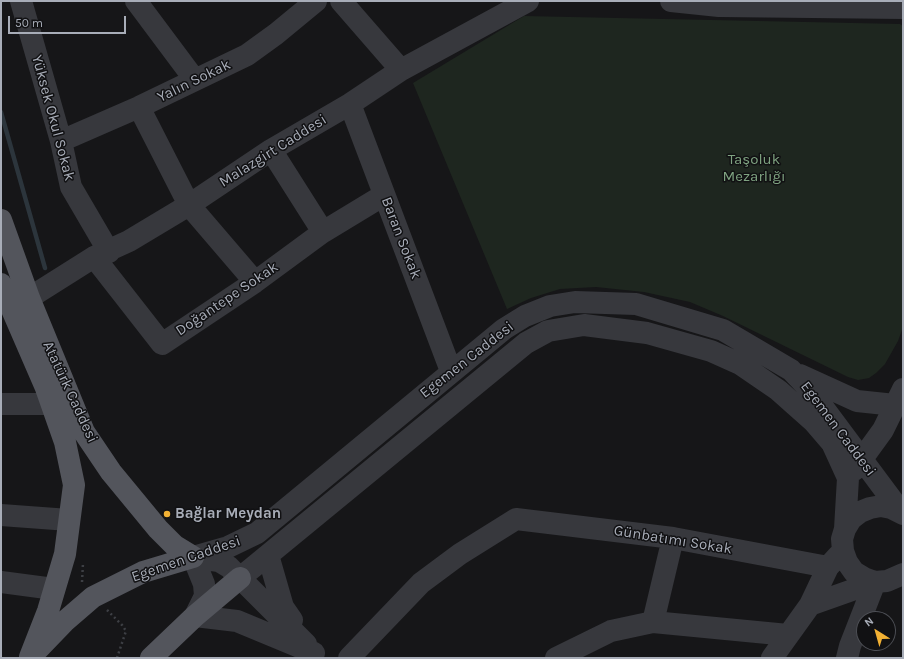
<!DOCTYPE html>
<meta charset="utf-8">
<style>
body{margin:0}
#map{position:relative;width:904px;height:659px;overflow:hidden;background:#161618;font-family:Karla,sans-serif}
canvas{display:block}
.frame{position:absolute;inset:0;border:2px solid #a8adb8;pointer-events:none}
.north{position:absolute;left:856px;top:611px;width:40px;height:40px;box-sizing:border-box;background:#111113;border:1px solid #4d4f55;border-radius:50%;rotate:323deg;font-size:11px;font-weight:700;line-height:16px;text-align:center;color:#a8adb8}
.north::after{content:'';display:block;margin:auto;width:14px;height:18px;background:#f2b134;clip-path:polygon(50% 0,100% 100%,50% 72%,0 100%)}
.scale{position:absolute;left:8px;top:16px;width:118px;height:18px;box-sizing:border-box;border:2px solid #a8adb8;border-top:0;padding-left:5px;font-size:12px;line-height:14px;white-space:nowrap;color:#a8adb8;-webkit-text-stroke:3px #111113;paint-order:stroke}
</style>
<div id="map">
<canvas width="904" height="659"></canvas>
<div class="frame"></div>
<div class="north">N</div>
<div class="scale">50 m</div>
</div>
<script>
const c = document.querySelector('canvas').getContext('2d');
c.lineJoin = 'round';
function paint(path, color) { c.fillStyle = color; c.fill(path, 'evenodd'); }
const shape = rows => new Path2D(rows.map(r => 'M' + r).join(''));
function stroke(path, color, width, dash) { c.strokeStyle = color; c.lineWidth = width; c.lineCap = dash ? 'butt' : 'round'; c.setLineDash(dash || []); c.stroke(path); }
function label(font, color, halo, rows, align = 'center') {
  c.font = font + ' Karla,sans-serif'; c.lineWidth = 3; c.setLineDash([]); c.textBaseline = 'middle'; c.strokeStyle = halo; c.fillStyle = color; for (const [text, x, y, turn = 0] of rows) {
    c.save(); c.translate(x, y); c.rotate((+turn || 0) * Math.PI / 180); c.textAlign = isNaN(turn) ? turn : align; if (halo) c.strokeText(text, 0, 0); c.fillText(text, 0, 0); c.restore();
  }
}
const green = shape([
 [524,16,900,24,903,26,903,327,898,341,885,364,876,373,869,378,858,380,848,377,723,316,690,302,644,292,596,287,560,289,531,298,507,309,413,83]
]);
const stream = shape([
 [1,112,45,268]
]);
const path = shape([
 [82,582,83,563],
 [107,610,122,625,126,631,117,658]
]);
const minor = shape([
 [21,1,61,141,71,187,109,252],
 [136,1,195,80],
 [341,1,401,70],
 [671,1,719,6,903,8],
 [350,104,451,371],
 [139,107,189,205,255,282],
 [61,141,139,107,247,55,276,34,316,1],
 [271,150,323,232],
 [94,257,162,344,255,282,323,232,384,195],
 [12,303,29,298,94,257,129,241,189,205,271,150,350,104,401,70,528,1],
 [800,375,857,401,895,405],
 [1,404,51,404],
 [854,470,883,430,903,389],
 [903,514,891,508,881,506,870,508,860,512,851,519,845,529,842,539,843,551,847,562,854,572,864,578,875,582,887,581,903,574],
 [1,515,69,520],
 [268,555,283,607,292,620],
 [838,556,828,567,810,605,875,582],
 [193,557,228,547,257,533,504,329,525,316,550,306,575,302,636,304,723,330,791,370,811,391,901,512],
 [193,557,204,584,205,596,195,616,237,621,314,653],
 [197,558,219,561,229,567,306,644],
 [240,578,526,343,548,331,584,325,647,333,711,351,740,364,778,390,814,422,832,443,848,478,845,529],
 [1,582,54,589],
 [653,622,673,538],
 [349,658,421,583,460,554,516,519,673,538,828,567],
 [556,658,611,631,653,622,788,635],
 [772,658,810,605],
 [847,658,850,646,875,582]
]);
const major = shape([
 [1,220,29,298,84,432,111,472,158,529,175,546,193,557],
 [1,284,46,388,65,442,74,485,65,554,48,611,30,657],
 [37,650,64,622,93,597,143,572,193,557],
 [151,658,195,616,240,578]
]);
const markers = [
 [167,514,4,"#f2b134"]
];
const streetNames = [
 ["Yalın Sokak",194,81,-26],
 ["Yüksek Okul Sokak",53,118,75],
 ["Malazgirt Caddesi",273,151,-32],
 ["Baran Sokak",401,238,69],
 ["Doğantepe Sokak",227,299,-34],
 ["Egemen Caddesi",467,360,-38],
 ["Atatürk Caddesi",70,392,65],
 ["Egemen Caddesi",838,429,53],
 ["Günbatımı Sokak",673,540,9],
 ["Egemen Caddesi",186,559,-19]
];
const parkNames = [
 ["Taşoluk",754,160],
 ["Mezarlığı",754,177]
];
const poiNames = [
 ["Bağlar Meydan",175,514]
];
paint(green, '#1e261f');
stroke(stream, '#2c353c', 4.5);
stroke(path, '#3d3f44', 2.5, [2, 3]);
stroke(minor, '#37383d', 22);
stroke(major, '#53555c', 22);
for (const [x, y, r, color] of markers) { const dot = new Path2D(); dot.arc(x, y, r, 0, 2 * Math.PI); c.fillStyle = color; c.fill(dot); stroke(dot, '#111113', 1.5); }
label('15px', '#a8adb8', '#111113', streetNames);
label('15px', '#7fa381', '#111113', parkNames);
label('bold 15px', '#a8adb8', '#111113', poiNames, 'left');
</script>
